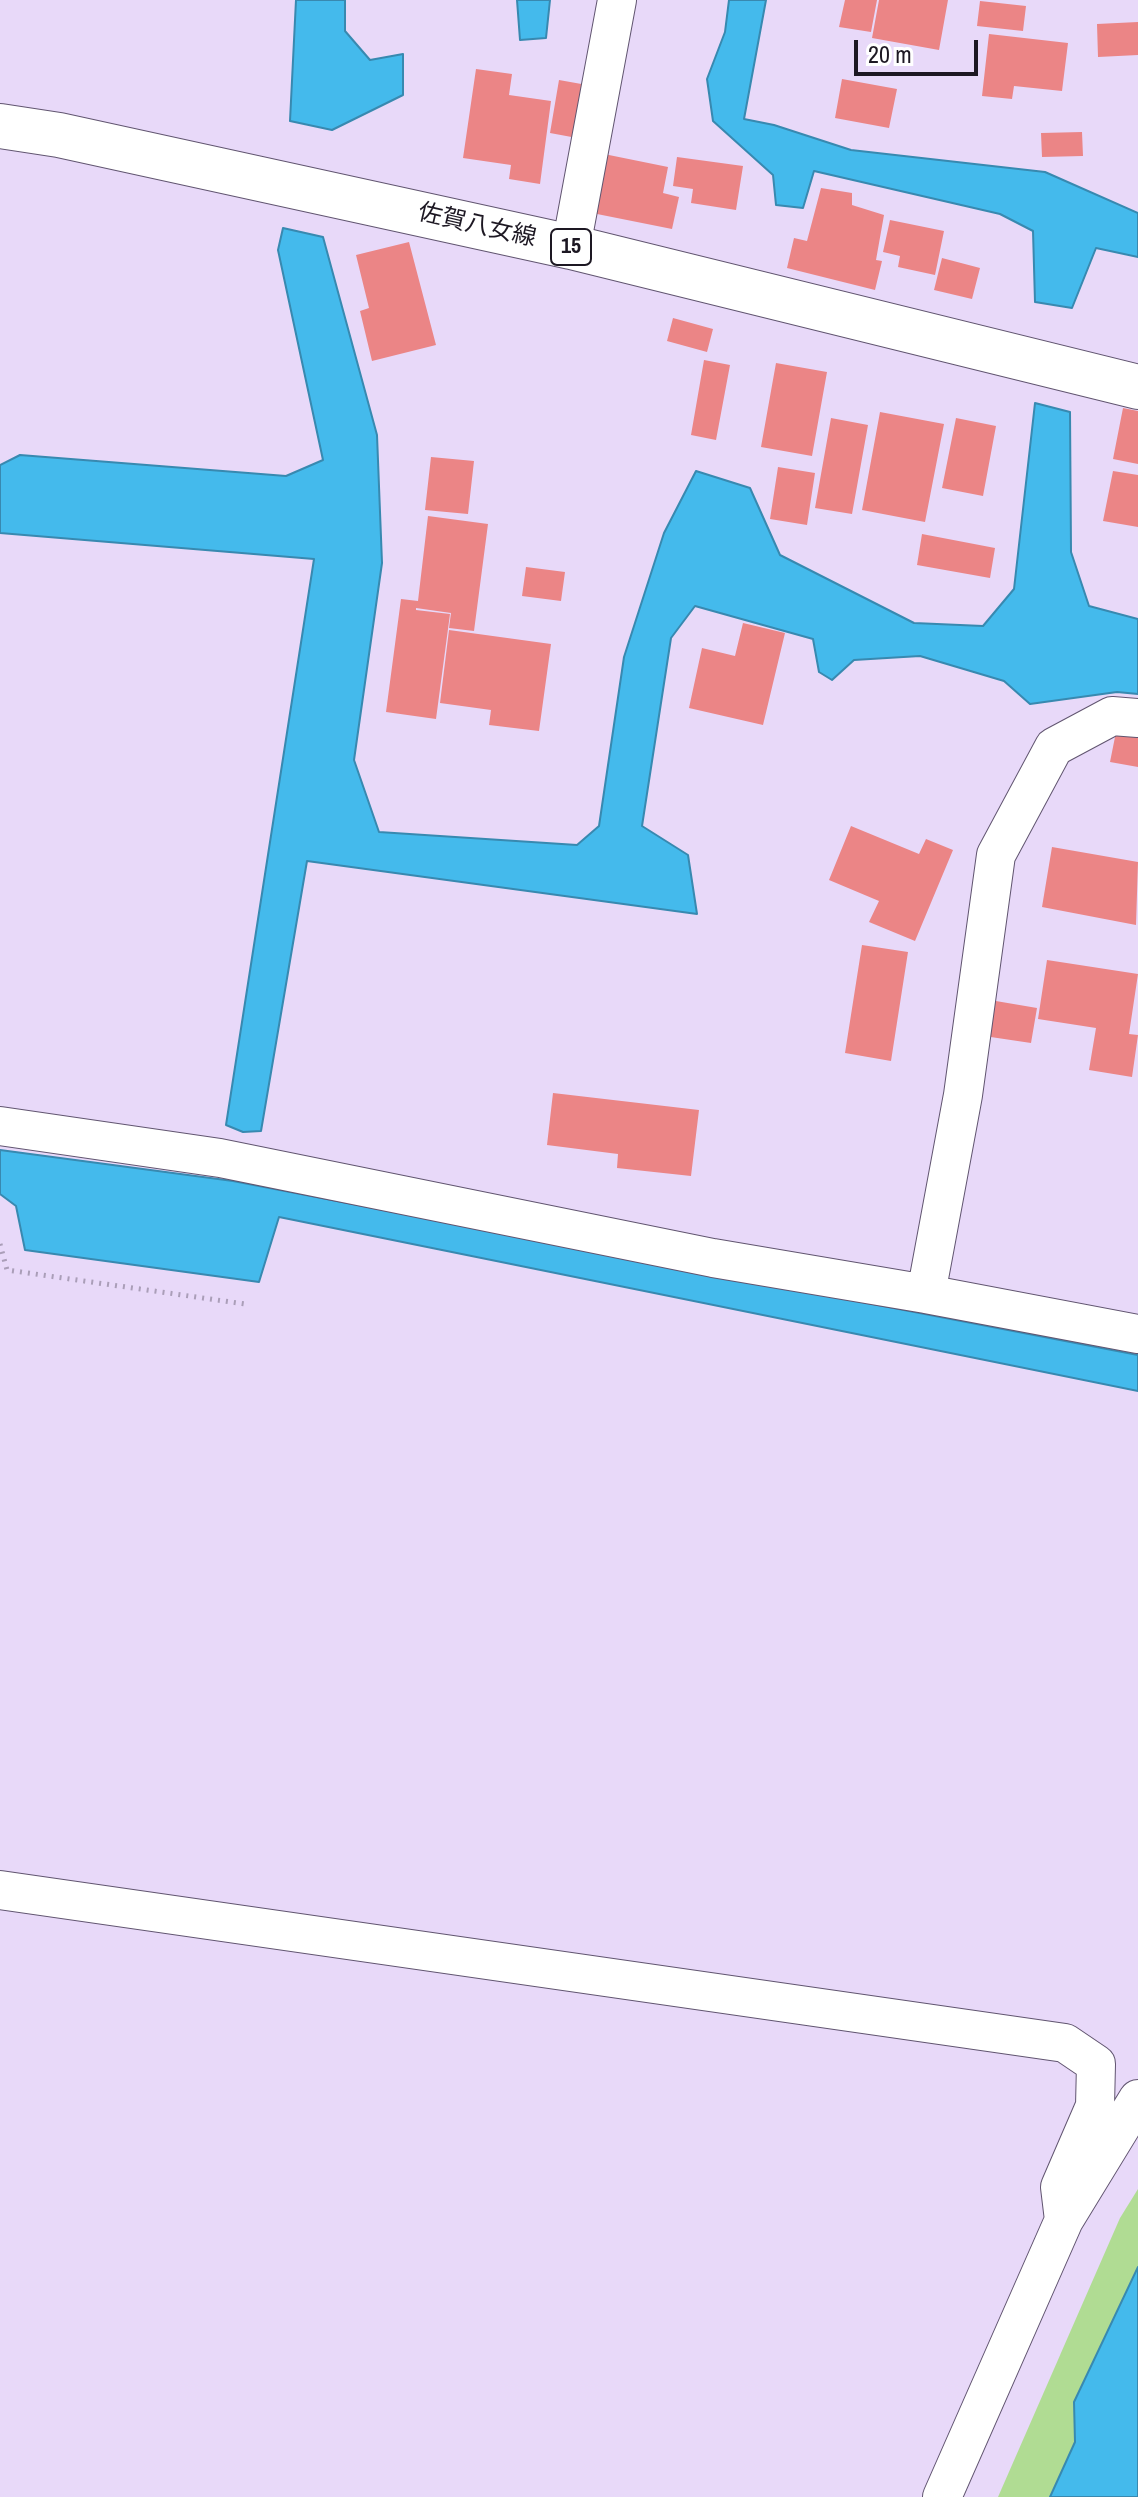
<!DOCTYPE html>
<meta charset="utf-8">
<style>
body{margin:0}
#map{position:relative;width:1138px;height:2497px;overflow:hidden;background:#e8d9f9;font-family:"Archivo Narrow",sans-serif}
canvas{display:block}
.scale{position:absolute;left:854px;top:40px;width:124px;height:36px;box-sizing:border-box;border:4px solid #1d1823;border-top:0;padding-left:10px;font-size:24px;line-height:28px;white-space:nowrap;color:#1d1823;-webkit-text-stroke:6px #fff;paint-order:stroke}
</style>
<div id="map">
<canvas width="1138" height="2497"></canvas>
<div class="scale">20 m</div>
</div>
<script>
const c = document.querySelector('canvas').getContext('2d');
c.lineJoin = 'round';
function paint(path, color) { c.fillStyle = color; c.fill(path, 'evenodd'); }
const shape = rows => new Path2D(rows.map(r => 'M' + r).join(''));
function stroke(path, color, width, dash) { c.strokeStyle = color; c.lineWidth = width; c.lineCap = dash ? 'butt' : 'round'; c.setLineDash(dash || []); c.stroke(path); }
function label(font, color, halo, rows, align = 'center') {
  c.font = font + ' "Archivo Narrow","Noto Sans JP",sans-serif'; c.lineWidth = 6; c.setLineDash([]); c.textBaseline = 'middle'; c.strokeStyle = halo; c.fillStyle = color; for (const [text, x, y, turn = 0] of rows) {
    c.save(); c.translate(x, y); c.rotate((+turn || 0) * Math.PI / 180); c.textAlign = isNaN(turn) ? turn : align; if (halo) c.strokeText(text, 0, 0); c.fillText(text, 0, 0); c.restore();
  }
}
const green = shape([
 [1138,2189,1138,2388,1077,2497,998,2497,1120,2218]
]);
const water = shape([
 [296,0,345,0,345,31,370,60,403,54,403,95,332,130,290,121,296,0],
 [517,0,550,0,546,38,520,40,517,0],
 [729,0,766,0,744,119,774,125,851,150,1045,172,1138,213,1138,257,1096,248,1072,308,1035,302,1033,231,1000,214,814,171,803,208,776,205,773,175,713,121,707,79,725,32,729,0],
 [283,228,323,237,377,435,382,563,354,760,379,832,577,845,599,826,624,657,664,533,696,471,750,488,780,555,914,623,983,626,1014,589,1035,403,1070,412,1071,552,1089,606,1138,619,1138,694,1117,692,1030,704,1004,681,920,656,854,660,832,680,819,672,813,639,695,606,671,638,642,826,688,855,697,914,307,861,261,1131,243,1132,226,1125,314,559,0,533,0,465,20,455,286,476,323,460,278,250,283,228],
 [0,1150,233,1181,1138,1355,1138,1391,279,1217,259,1282,25,1250,16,1206,0,1194,0,1150],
 [1138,2267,1138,2497,1050,2497,1075,2442,1074,2402,1138,2267]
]);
const building = shape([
 [845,0,877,0,871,32,839,27],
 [879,0,948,0,939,50,872,38],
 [980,1,1026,6,1023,31,977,26],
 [1138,22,1138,55,1098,57,1097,24],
 [989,34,1068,43,1062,91,1014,86,1012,99,982,96],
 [476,69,512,74,509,95,551,101,540,184,509,179,511,165,463,158],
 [842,79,897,89,889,128,835,118],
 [559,80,587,85,577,138,550,133],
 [1082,132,1083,156,1042,157,1041,133],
 [604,154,668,167,663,193,679,197,672,229,592,213],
 [677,157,743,166,736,210,691,203,693,189,673,186],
 [821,188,852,193,852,205,884,215,876,260,882,261,875,290,787,268,794,238,807,241],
 [890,220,944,231,935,275,898,267,900,256,883,252],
 [409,242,436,345,372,361,360,311,369,308,356,255],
 [942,258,980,268,972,299,934,290],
 [673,318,713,329,707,352,667,341],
 [704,360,730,365,716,440,691,435],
 [776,363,827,372,812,456,761,447],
 [1123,408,1138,411,1138,464,1113,459],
 [880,412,944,424,925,522,862,510],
 [831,418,868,425,852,514,815,508],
 [956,418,996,426,983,496,942,488],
 [431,457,474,461,468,514,425,510],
 [778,467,815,473,807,525,770,519],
 [1113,471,1138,475,1138,527,1103,521],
 [428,516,488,524,474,631,449,628,451,613,416,608,416,610,450,614,436,719,386,712,401,599,418,601],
 [922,534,995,548,990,578,917,565],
 [526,567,565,572,561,601,522,596],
 [743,623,785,633,763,725,689,708,702,648,735,656],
 [449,630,551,644,539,731,489,725,491,710,440,703],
 [1116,732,1138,736,1138,767,1110,762],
 [851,826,919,854,926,839,953,850,915,941,869,922,879,901,829,880],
 [1052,847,1138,862,1136,925,1042,907],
 [862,945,908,952,891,1061,845,1053],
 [1047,960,1138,974,1129,1034,1138,1035,1132,1077,1089,1070,1096,1028,1038,1019],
 [990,1000,1037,1008,1031,1043,984,1036],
 [553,1093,699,1110,691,1176,617,1168,618,1154,547,1145]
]);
const path = shape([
 [0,1244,7,1270,245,1304]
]);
const street = shape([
 [571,247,617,0],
 [0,1126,220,1158,713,1258,926,1294,963,1095,996,855,1054,747,1112,716,1138,718],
 [926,1294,1138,1334],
 [0,1890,1065,2043,1096,2064,1095,2106,1060,2187,1064,2220],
 [942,2497,1064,2220,1138,2099]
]);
const primary = shape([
 [0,126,59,135,571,247,1138,387]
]);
const shields = [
 [571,247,40]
];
const shieldNames = [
 ["15",571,247]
];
const streetNames = [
 ["佐賀八女線",477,226,13]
];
paint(green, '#b0dc93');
paint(water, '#44baec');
stroke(water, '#3889b0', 2);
paint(building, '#eb8586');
stroke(street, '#615570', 40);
stroke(primary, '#615570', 46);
stroke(path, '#aa9eb8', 5, [2, 6]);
stroke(street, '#fff', 38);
stroke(primary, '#fff', 44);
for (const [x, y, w] of shields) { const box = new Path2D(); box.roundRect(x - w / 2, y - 18, w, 36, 6); c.fillStyle = '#fff'; c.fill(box); stroke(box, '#1d1823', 2); }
label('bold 22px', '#1d1823', null, shieldNames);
label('24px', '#1d1823', '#fff', streetNames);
</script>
